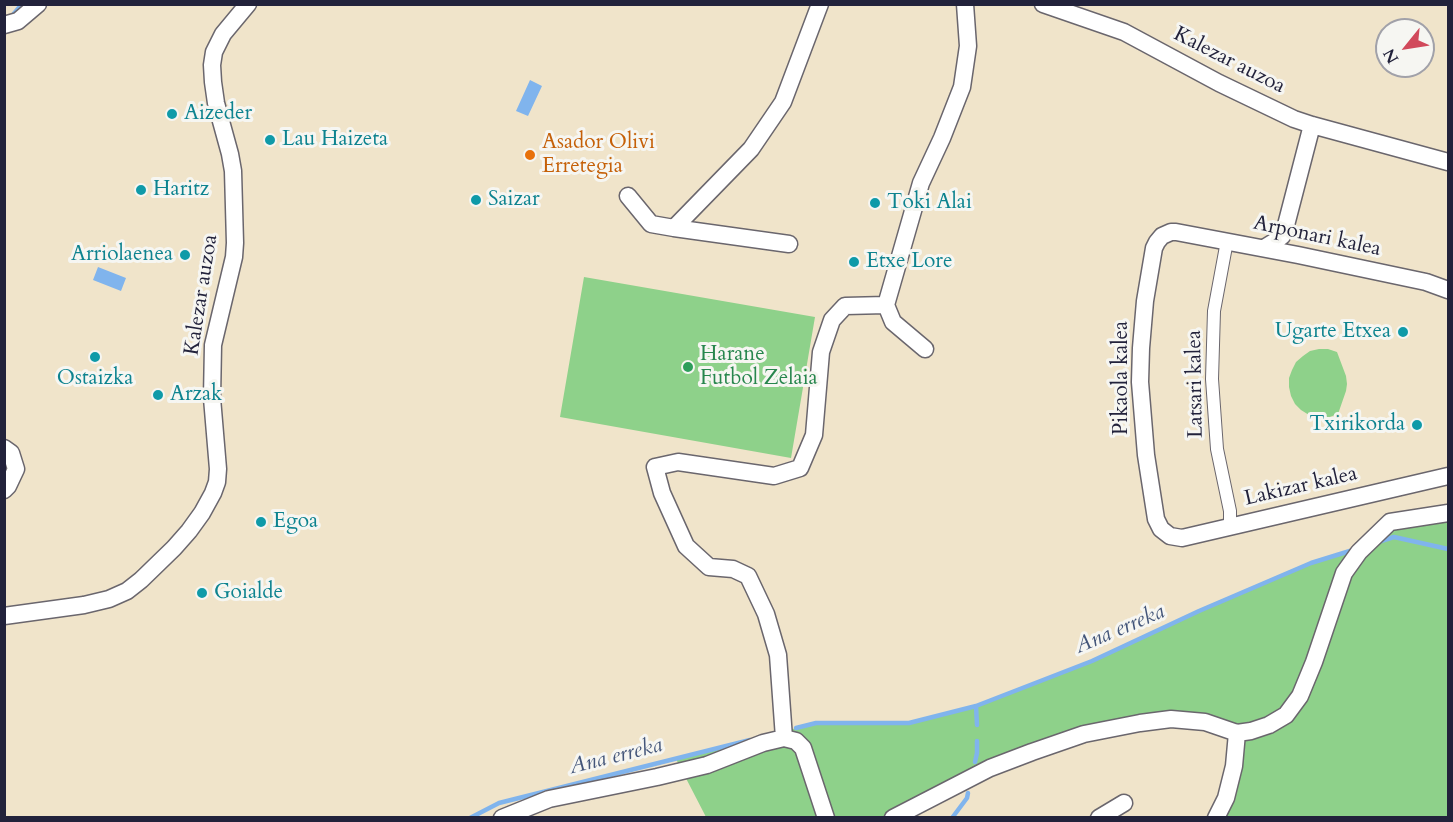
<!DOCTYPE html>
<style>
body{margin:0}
#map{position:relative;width:1453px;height:822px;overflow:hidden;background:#f0e4ca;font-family:Cardo,serif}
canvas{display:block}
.frame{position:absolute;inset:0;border:6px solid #22223b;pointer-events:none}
.north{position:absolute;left:1375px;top:18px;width:60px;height:60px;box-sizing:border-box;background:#f6f6f2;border:2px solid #a1a1a9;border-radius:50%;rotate:240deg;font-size:16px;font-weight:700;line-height:24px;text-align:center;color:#22223b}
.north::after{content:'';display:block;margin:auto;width:21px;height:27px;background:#d1495b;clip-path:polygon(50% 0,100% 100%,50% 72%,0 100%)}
</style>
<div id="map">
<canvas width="1453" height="822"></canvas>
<div class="frame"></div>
<div class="north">N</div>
</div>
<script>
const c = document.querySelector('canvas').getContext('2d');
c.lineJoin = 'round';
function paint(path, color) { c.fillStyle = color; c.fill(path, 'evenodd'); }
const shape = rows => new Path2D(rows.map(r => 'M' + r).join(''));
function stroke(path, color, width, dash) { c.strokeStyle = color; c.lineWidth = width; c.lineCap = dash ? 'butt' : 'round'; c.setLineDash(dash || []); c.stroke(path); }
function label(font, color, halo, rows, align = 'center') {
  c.font = font + ' Cardo,serif'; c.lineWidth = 6; c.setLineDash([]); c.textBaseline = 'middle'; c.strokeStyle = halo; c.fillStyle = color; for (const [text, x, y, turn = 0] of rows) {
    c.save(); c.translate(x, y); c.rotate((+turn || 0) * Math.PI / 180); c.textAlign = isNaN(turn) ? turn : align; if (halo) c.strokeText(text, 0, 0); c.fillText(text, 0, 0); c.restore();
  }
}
const green = shape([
 [584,277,815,317,791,458,560,417],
 [1319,349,1328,349,1337,352,1346,376,1347,384,1346,391,1338,414,1327,418,1318,418,1309,415,1301,410,1295,404,1291,396,1289,387,1289,378,1292,370,1296,362,1303,356,1310,351],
 [1448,513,1448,817,1216,817,1237,733,1205,722,1084,734,893,817,706,817,676,759,816,723,909,723,976,706,1092,661,1199,611,1311,563,1363,547,1390,522]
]);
const water = shape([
 [530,80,542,86,528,116,516,111],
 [98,267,126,278,121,291,93,280]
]);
const stream = shape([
 [12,16,22,4],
 [1378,542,1394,537,1448,549],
 [976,706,977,725],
 [796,728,816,723,909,723,976,706,1092,661,1199,611,1311,563,1353,550],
 [975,762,977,753,977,741],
 [470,818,499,803,750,740],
 [952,818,967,798,968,793]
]);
const pedestrian = shape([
 [1227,241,1214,311,1212,379,1217,449,1230,511,1230,527]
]);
const minor = shape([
 [1043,4,1124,32,1219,83,1294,119,1312,125,1448,162],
 [4,25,18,21,38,4],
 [628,196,651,224,674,228,751,149,783,102,820,4],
 [674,228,789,244],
 [1264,248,1277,240,1282,236,1285,229,1312,125],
 [1448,290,1426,282,1298,255,1176,232,1171,232,1162,236,1157,242,1154,248,1145,301,1141,348,1140,382,1146,455,1156,519,1161,529,1170,536,1182,538,1448,476],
 [925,349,893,322,886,305,921,183,942,138,962,87,968,46,965,4],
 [4,448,11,453,16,469,8,486,4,490],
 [4,616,84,605,109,599,127,591,141,580,174,548,189,531,202,513,213,493,217,482,218,469,212,398,213,345,234,257,235,243,233,171,230,154,216,103,213,82,212,65,214,52,223,34,248,4],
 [784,738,778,655,766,614,748,576,733,569,709,567,686,546,662,493,655,467,678,462,774,476,800,468,814,435,821,352,832,320,845,306,886,305],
 [502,818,549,799,657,777,707,765,763,743,784,738,796,741,803,748,826,818],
 [893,818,990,768,1032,752,1084,734,1140,723,1171,719,1205,722,1237,733,1251,731,1269,725,1286,715,1300,696,1314,662,1344,573,1359,552,1390,522,1448,513],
 [1099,818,1124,803],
 [1216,818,1226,798,1234,766,1237,733]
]);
const markers = [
 [172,114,6,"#0f9aa8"],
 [270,140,6,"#0f9aa8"],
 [530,155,6,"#e8710a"],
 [141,190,6,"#0f9aa8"],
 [476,200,6,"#0f9aa8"],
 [875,203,6,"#0f9aa8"],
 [185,255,6,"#0f9aa8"],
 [854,262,6,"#0f9aa8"],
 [1403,332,6,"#0f9aa8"],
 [95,357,6,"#0f9aa8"],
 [688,367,6,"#2e9e5b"],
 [158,395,6,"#0f9aa8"],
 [1417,425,6,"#0f9aa8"],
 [261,522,6,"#0f9aa8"],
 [202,593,6,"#0f9aa8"]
];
const streetNames = [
 ["Kalezar auzoa",1229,61,27],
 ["Arponari kalea",1317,237,12],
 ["Kalezar auzoa",202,295,-81],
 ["Pikaola kalea",1122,378,-90],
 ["Latsari kalea",1196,384,-91],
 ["Lakizar kalea",1301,487,-13]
];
const cultureNames = [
 ["Aizeder",184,114],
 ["Lau Haizeta",282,140],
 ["Haritz",153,190],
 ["Saizar",488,200],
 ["Toki Alai",887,203],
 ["Arriolaenea",173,255,"right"],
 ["Etxe Lore",866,262],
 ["Ugarte Etxea",1391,332,"right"],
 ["Ostaizka",95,379,"center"],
 ["Arzak",170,395],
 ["Txirikorda",1405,425,"right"],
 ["Egoa",273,522],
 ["Goialde",214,593]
];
const foodNames = [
 ["Asador Olivi",542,143],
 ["Erretegia",542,167]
];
const leisureNames = [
 ["Harane",700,355],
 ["Futbol Zelaia",700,379]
];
const waterNames = [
 ["Ana erreka",1120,630,-23],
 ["Ana erreka",616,757,-14]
];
paint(green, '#8ed18a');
paint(water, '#80b4ed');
stroke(stream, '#80b4ed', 4.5);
stroke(pedestrian, '#6a666d', 14);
stroke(minor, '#6a666d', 19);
stroke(pedestrian, '#fff', 12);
stroke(minor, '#fff', 16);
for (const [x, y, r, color] of markers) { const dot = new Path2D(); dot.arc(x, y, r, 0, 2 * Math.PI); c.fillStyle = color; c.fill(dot); stroke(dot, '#f6f6f2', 2); }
label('21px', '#22223b', '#f6f6f2', streetNames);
label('21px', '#0d838f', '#f6f6f2', cultureNames, 'left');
label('21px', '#c56008', '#f6f6f2', foodNames, 'left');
label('21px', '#27864d', '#f6f6f2', leisureNames, 'left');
label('italic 22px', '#435579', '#f6f6f2', waterNames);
</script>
